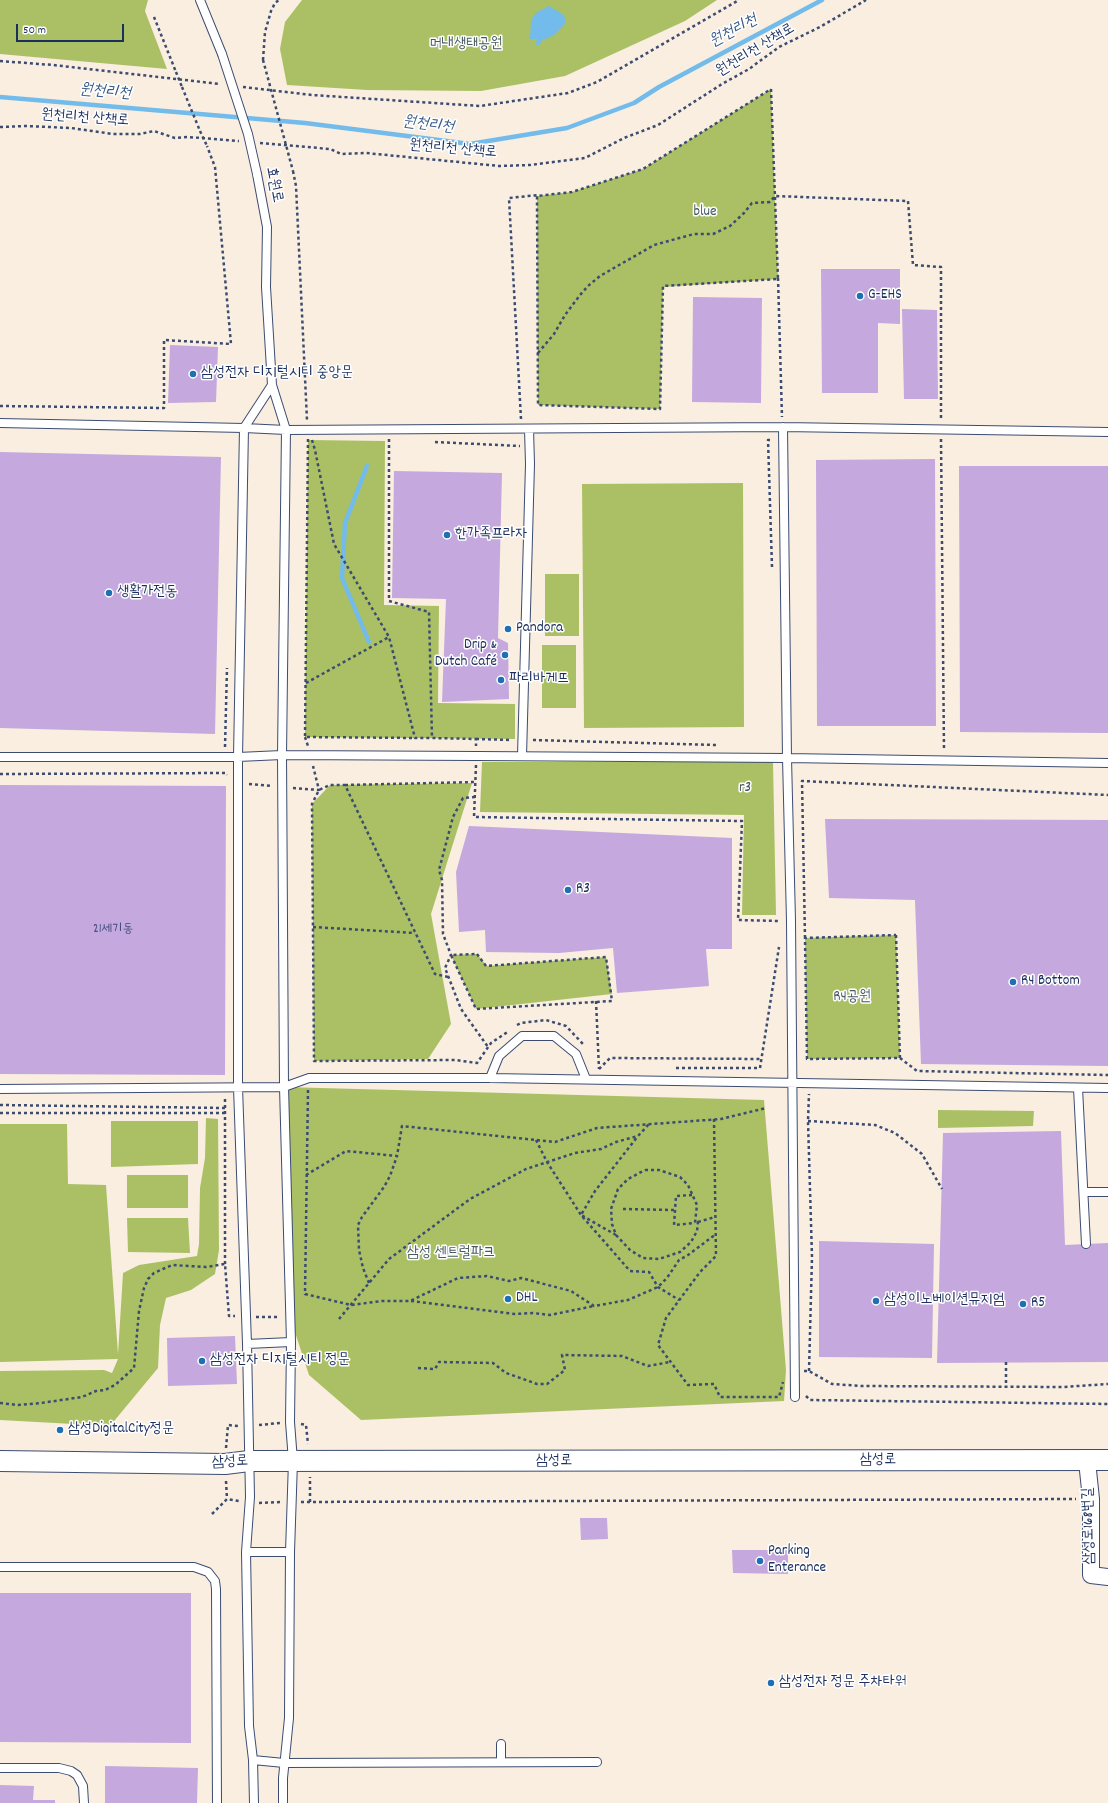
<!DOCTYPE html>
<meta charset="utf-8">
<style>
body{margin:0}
#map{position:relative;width:1108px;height:1803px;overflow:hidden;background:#f9eedf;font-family:Dekko,sans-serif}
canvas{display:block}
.scale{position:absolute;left:16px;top:24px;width:108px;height:18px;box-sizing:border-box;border:2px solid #1b2f5e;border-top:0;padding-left:5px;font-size:12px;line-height:14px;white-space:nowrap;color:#1b2f5e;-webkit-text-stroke:3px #fff;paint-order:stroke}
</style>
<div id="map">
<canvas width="1108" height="1803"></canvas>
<div class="scale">50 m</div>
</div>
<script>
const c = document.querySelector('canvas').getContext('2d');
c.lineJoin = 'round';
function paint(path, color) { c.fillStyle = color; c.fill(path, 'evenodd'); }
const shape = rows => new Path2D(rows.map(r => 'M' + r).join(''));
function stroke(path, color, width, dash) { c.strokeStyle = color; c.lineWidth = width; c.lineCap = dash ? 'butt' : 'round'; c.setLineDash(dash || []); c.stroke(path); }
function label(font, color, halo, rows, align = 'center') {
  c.font = font + ' Dekko,"Poor Story",sans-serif'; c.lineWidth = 3; c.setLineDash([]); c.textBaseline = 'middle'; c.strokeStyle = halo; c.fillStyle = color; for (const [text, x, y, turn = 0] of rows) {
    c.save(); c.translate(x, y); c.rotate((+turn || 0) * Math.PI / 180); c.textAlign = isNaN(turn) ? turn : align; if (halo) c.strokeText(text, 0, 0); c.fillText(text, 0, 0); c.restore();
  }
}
const green = shape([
 [0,0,148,0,145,11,167,69,0,54],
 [302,0,717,0,685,21,565,76,481,91,367,90,287,85,280,49,285,22],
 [771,89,778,279,663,287,660,409,538,405,537,196,572,192,643,169],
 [308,440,385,441,384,605,439,606,438,703,515,704,515,739,305,737],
 [743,483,744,727,584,728,582,484],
 [545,574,579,574,579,636,545,636],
 [542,645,576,645,576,708,542,708],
 [482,762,773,762,776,915,742,915,744,815,480,812],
 [472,783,431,914,451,1024,428,1059,314,1061,312,804,330,785],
 [896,935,900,1058,807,1059,805,938],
 [477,954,487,966,606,957,612,994,476,1009,451,955],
 [284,1087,764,1100,786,1370,784,1401,361,1420,309,1375,290,1317],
 [938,1110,1034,1111,1033,1126,938,1128],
 [206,1118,218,1119,219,1250,215,1274,191,1290,166,1298,160,1325,158,1368,110,1426,0,1420,0,1371,104,1370,112,1373,118,1359,0,1362,0,1124,67,1124,68,1184,106,1185,118,1354,123,1273,139,1265,197,1256,199,1244,200,1188,205,1158],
 [111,1121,198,1121,198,1164,111,1167],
 [127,1175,188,1175,188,1208,127,1208],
 [127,1218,188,1218,190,1253,128,1252]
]);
const water = shape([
 [549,6,564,15,566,23,554,35,546,39,530,39,531,20,537,12]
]);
const stream = shape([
 [538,43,543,35],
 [0,97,305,123,470,144,567,128,634,103,659,87,822,0],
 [367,466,345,523,342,578,369,642]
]);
const building = shape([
 [821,269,900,269,900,324,878,323,878,393,822,393],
 [693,297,762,298,761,403,692,402],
 [902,309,937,310,938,399,904,399],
 [170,345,218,347,216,402,168,403],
 [0,452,221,457,215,734,0,728],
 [935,459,936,726,817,726,816,460],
 [959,466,1108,466,1108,733,960,732],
 [394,471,502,473,498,638,508,643,509,699,442,702,446,599,392,598],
 [0,785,226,786,225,1075,0,1074],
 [825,819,1108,820,1108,1066,921,1064,915,900,829,898],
 [469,826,732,838,732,949,706,949,709,986,617,993,613,948,559,953,486,952,485,930,459,932,456,872],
 [1061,1131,1065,1245,1108,1243,1108,1362,937,1363,943,1133],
 [819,1241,934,1244,932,1358,819,1357],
 [235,1336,237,1384,168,1386,167,1338],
 [580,1518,607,1518,608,1539,581,1540],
 [732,1550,788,1550,788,1574,733,1573],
 [0,1593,191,1593,191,1743,0,1742],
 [105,1766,198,1768,197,1803,105,1803],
 [0,1785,34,1786,33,1800,55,1800,55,1803,0,1803]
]);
const path = shape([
 [154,17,176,72],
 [263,60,265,32,271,11,275,3,279,0],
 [0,61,53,65,220,84],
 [182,87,200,131],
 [243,87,312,95,480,106,568,93,597,82,739,0],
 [771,89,778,279,663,286,660,409,538,405,537,196,572,192,643,169,771,89],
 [0,127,26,126,71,128,113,134,140,134,154,131,175,138,188,137,239,141],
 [260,143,330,149,341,154,366,153,499,166,530,165,585,158,624,138,658,125,722,84,749,69,779,47,820,27,866,0],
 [293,171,296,186,307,420],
 [778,278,782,417],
 [538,353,554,334,565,315,580,295,588,286,600,276,654,245,694,234,713,234,730,226,744,213,752,203,770,202,775,196,908,201,913,265,941,267,941,420],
 [0,406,164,408,164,340,231,344,215,167,207,146],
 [521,419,509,198,538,195],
 [308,439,305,737,415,738],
 [389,439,389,601,429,612,432,738,476,739,476,746],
 [941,439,944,750],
 [312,440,315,450,334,544,389,637,415,738,431,738],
 [770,440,768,440,772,567],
 [435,442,520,446],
 [306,683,389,637],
 [305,737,308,746],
 [476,739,512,740],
 [533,740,716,745],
 [225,747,227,668],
 [476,765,474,817,742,821,738,920,780,921],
 [0,774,226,773,227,775],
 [249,784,272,786],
 [345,785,476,782],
 [293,788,319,790,313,766],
 [475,797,463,798,453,817,439,870,442,880,443,934,451,955,445,968,461,1009,488,1047],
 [313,927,415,933],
 [896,935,900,1058,807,1059,805,938,896,935],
 [805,938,802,781,1108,795],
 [477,954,486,966,606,957,612,1001,476,1009,451,955,477,954],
 [448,977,435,974,345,785,330,785,319,790,312,804,314,1061,455,1060,477,1063,491,1043,509,1031],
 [596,1001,599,1069],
 [517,1025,521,1023,546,1020,566,1026,583,1044],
 [900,1058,917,1071,1108,1075],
 [676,1068,760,1068,779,947],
 [599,1069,610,1058,762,1059],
 [308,1090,305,1294,351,1305,382,1301,410,1301,458,1278,487,1276,509,1281,521,1278,571,1291,594,1306,628,1300,658,1287,667,1278,679,1260,688,1255,716,1234],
 [0,1105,225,1108,225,1264],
 [225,1108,225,1097],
 [0,1113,225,1113],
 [714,1119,716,1256,700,1272,666,1318,658,1345,688,1385,714,1384,720,1397,779,1397,783,1382],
 [808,1121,875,1125,895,1133,922,1154,942,1189],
 [536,1140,547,1162,581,1215,630,1271,649,1272,658,1287,679,1300],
 [645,1170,659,1170,680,1177,688,1185,697,1205,695,1223,698,1222,697,1231,691,1242,680,1252,659,1259,643,1258,630,1250,616,1235,612,1224,611,1209,618,1189,628,1179,645,1170],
 [306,1175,346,1151,397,1156,402,1126,555,1142,597,1128,721,1119,766,1108],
 [692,1195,676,1196,674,1225,695,1223],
 [623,1209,674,1210],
 [698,1222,715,1217],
 [616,1235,581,1215,595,1191,638,1136],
 [369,1283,363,1268,359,1250,358,1225,362,1217,384,1187,390,1176,397,1156],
 [411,1301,515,1314,533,1313,550,1315,594,1306],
 [256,1317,279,1317],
 [339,1319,389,1259,470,1199,526,1169,575,1153,601,1149,616,1142,638,1136,649,1124],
 [1006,1362,1006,1386],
 [418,1368,435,1369,439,1362,493,1363,506,1373,537,1384,547,1384,565,1370,562,1355,622,1356,648,1366,670,1362],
 [804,1371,809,1371,832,1384,862,1386,1063,1387,1108,1384],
 [809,1371,812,1257,808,1121,809,1094],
 [806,1396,810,1400,1108,1404],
 [0,1403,18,1405,41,1403,82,1397,96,1391,105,1390,115,1385,134,1368,139,1311,144,1288,148,1279,154,1273,172,1265,206,1267,225,1264,229,1316,235,1316],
 [301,1424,306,1425,308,1444],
 [259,1425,280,1423],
 [226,1448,228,1425,238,1426],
 [226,1481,227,1499],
 [301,1502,1076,1499],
 [310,1502,310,1477],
 [259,1503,282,1502],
 [212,1514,227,1499,239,1501]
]);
const service = shape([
 [200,0,222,54],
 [257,174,267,227,266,287,272,385,286,430,282,755,284,1087,291,1342,290,1422,293,1461,290,1552,289,1718,283,1778,283,1803],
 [0,423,244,428,286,430,783,427,1108,432],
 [783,427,787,758,791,921,795,1397],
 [522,756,530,464,529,429],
 [0,757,238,757,282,755,477,756,787,758,1108,763],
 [490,1078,499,1056,522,1036,554,1036,576,1054,586,1079],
 [1078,1088,1086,1244],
 [0,1089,284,1087,309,1078,490,1078,1108,1088],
 [1084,1192,1108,1192],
 [247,1344,291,1342],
 [246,1552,290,1552],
 [0,1567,194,1567,208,1572,215,1581,216,1589,217,1803],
 [253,1760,284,1763,597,1762],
 [501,1762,501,1744],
 [0,1768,59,1768,71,1771,77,1775,83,1786,84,1803],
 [254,1803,253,1760,249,1726,247,1608,246,1552,250,1497,247,1344,238,1087,238,757,244,428,272,385]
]);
const minor = shape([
 [1087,1461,1091,1499,1091,1575,1108,1577]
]);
const tertiary = shape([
 [0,1461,225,1464,249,1461,1108,1460]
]);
const pathBridge = shape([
 [263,60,293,171],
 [176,72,182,87],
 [200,131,207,146]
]);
const serviceBridge = shape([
 [222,54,248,134,257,174]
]);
const markers = [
 [860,296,4,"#1f6fb2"],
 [193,374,4,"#1f6fb2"],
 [447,535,4,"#1f6fb2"],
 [109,593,4,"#1f6fb2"],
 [508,629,4,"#1f6fb2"],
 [505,655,4,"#1f6fb2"],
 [501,680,4,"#1f6fb2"],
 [568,890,4,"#1f6fb2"],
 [1013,982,4,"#1f6fb2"],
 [508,1299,4,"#1f6fb2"],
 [876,1301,4,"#1f6fb2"],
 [1023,1304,4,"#1f6fb2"],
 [202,1361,4,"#1f6fb2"],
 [60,1430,4,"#1f6fb2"],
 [760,1561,4,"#1f6fb2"],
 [771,1683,4,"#1f6fb2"]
];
const numberNames = [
 ["21세기동",113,930]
];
const parkNames = [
 ["머내생태공원",466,45],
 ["blue",705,213],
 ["r3",745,789],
 ["R4공원",852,998],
 ["삼성 센트럴파크",451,1254]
];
const streetNames = [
 ["원천리천 산책로",756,51,-31],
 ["원천리천 산책로",85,119,4],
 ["원천리천 산책로",453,150,5],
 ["효원로",273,185,79],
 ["삼성로",878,1461],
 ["삼성로",554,1462],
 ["삼성로",230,1463,-3],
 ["삼성로168번길",1090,1526,-91]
];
const poiNames = [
 ["G-EHS",868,296],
 ["삼성전자 디지털시티 중앙문",201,374],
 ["한가족프라자",455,535],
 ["생활가전동",117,593],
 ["Pandora",516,629],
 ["Drip &",497,646,"right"],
 ["Dutch Café",497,663,"right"],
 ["파리바게뜨",509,680],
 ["R3",576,890],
 ["R4 Bottom",1021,982],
 ["DHL",516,1299],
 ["삼성이노베이션뮤지엄",884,1301],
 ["R5",1031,1304],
 ["삼성전자 디지털시티 정문",210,1361],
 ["삼성DigitalCity정문",68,1430],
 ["Parking",768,1552],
 ["Enterance",768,1569],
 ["삼성전자 정문 주차타워",779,1683]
];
const waterNames = [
 ["원천리천",734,32,-28],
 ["원천리천",105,93,5],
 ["원천리천",428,126,7]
];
paint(green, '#abc065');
paint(water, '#72bbea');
stroke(stream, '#72bbea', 4.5);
paint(building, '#c4a8de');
stroke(service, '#3c4c71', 10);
stroke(minor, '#3c4c71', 18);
stroke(tertiary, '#3c4c71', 22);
stroke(path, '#3c4c71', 2.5, [3, 3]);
stroke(service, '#fff', 8);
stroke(minor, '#fff', 16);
stroke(tertiary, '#fff', 20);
stroke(serviceBridge, '#3c4c71', 10, []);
stroke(pathBridge, '#3c4c71', 2.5, [3, 3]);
stroke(serviceBridge, '#fff', 8);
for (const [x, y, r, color] of markers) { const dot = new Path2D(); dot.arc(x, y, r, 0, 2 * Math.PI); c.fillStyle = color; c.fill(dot); stroke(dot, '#fff', 1.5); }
label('13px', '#454d7e', null, numberNames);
label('15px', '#465a60', '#fff', parkNames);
label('15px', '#1b2f5e', '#fff', streetNames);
label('15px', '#1b2f5e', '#fff', poiNames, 'left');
label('italic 16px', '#355988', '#fff', waterNames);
</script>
